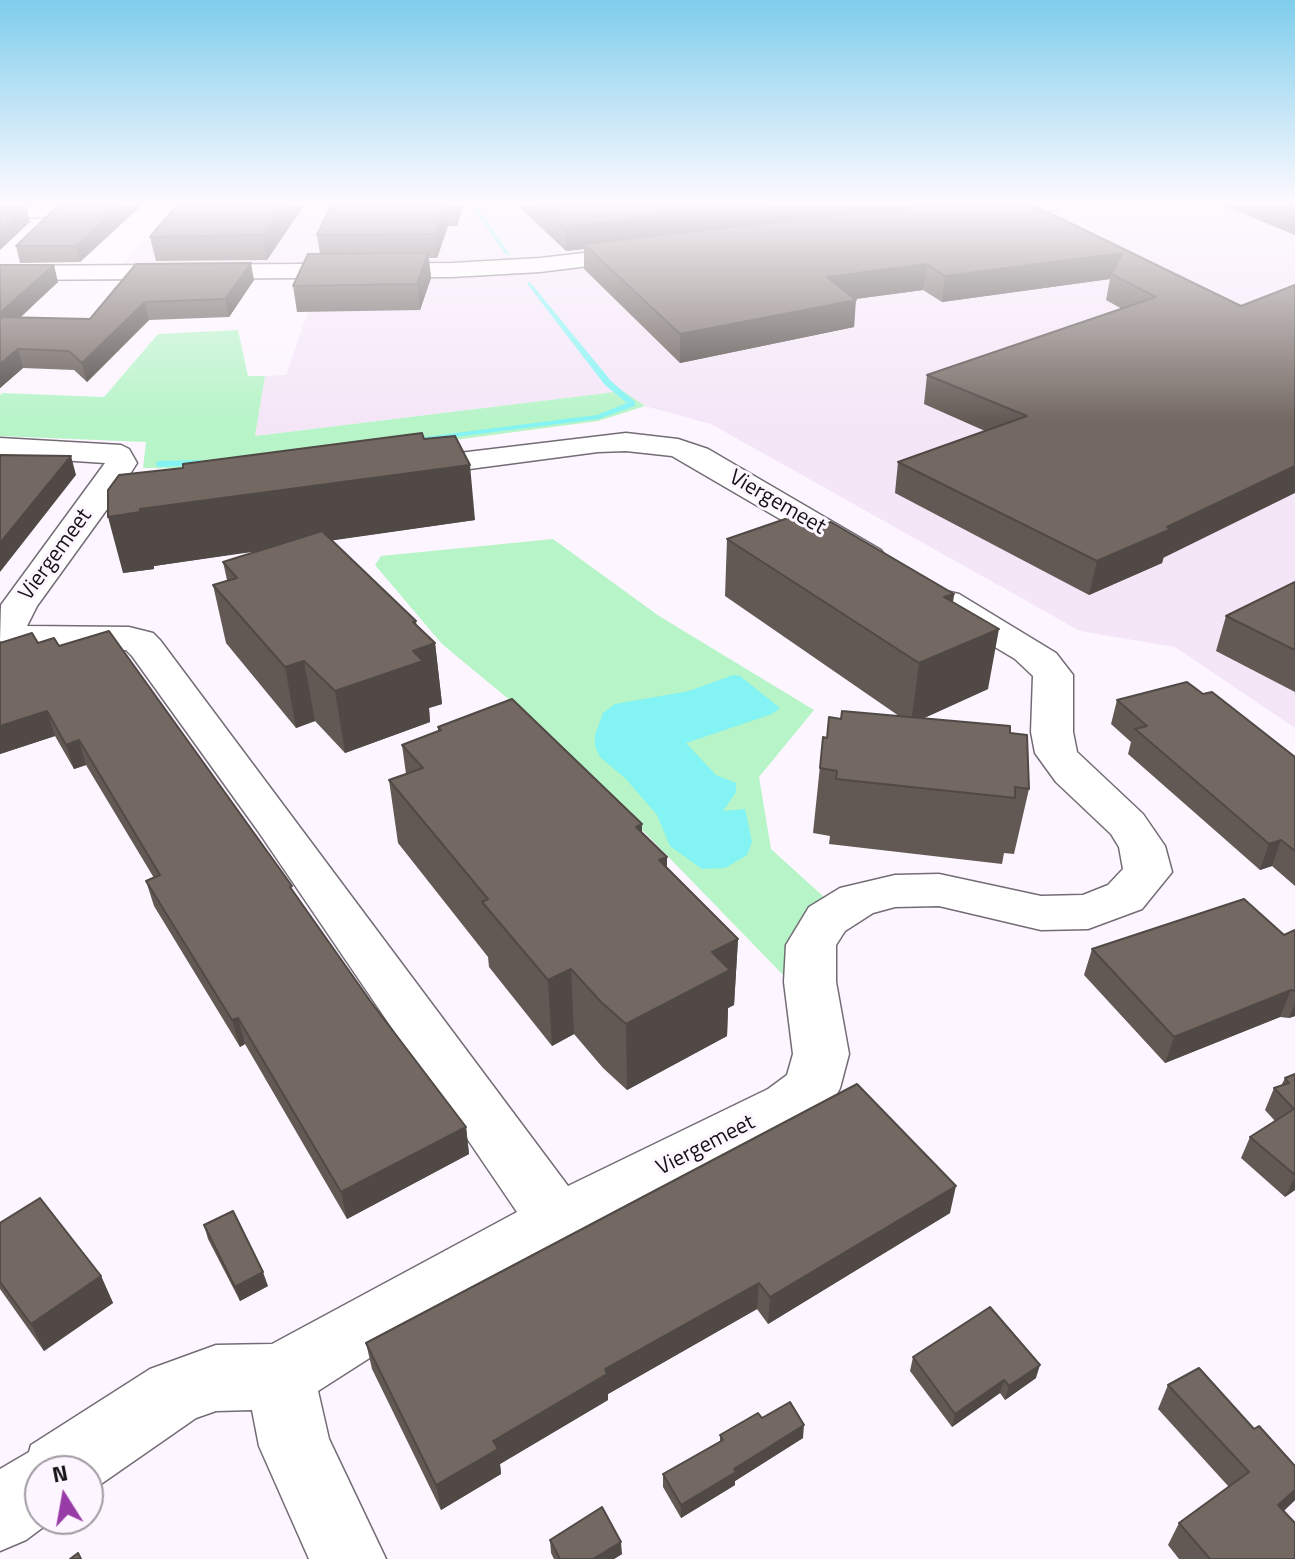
<!DOCTYPE html>
<style>
body{margin:0}
#map{position:relative;width:1295px;height:1559px;overflow:hidden;background:#fdf5ff;font-family:"Titillium Web",sans-serif}
canvas{display:block}
.north{position:absolute;left:24px;top:1455px;width:80px;height:80px;box-sizing:border-box;background:#fdf5ff;border:2px solid #a09ba2;border-radius:50%;rotate:349deg;font-size:22px;font-weight:700;line-height:32px;text-align:center;color:#151316}
.north::after{content:'';display:block;margin:auto;width:28px;height:36px;background:#973ca6;clip-path:polygon(50% 0,100% 100%,50% 72%,0 100%)}
</style>
<div id="map">
<canvas width="1295" height="1559"></canvas>
<div class="north">N</div>
</div>
<script>
const c = document.querySelector('canvas').getContext('2d');
c.lineJoin = 'round';
function paint(path, color) { c.fillStyle = color; c.fill(path, 'evenodd'); }
const shape = rows => new Path2D(rows.map(r => 'M' + r).join(''));
function stroke(path, color, width, dash) { c.strokeStyle = color; c.lineWidth = width; c.lineCap = dash ? 'butt' : 'round'; c.setLineDash(dash || []); c.stroke(path); }
function label(font, color, halo, rows, align = 'center') {
  c.font = font + ' "Titillium Web",sans-serif'; c.lineWidth = 6; c.setLineDash([]); c.textBaseline = 'middle'; c.strokeStyle = halo; c.fillStyle = color; for (const [text, x, y, turn = 0] of rows) {
    c.save(); c.translate(x, y); c.rotate((+turn || 0) * Math.PI / 180); c.textAlign = isNaN(turn) ? turn : align; if (halo) c.strokeText(text, 0, 0); c.fillText(text, 0, 0); c.restore();
  }
}
const built = shape([
 [195,204,1295,204,1295,728,1175,647,1080,631,711,424,645,406,623,391,255,436,265,376,286,375,324,266,121,267,142,241,168,241]
]);
const green = shape([
 [238,330,248,376,265,376,255,436,623,391,645,406,598,421,235,469,143,468,146,442,0,436,0,395,3,393,104,397,158,334],
 [553,539,659,616,814,710,759,777,771,849,825,898,788,980,551,736,522,729,512,702,442,644,375,565,381,556]
]);
const water = shape([
 [733,675,740,676,780,708,772,714,686,743,716,775,736,783,736,792,723,811,745,809,752,842,747,855,725,868,702,869,670,846,657,815,626,779,600,757,595,746,595,735,603,713,615,704,689,691]
]);
const stream = shape([
 [470,204,476,204,510,255,506,255,470,204],
 [530,282,611,381,635,402,635,406,598,419,406,443,405,441,409,439,597,415,627,403,605,385,528,285,528,283,530,282],
 [200,460,204,463,203,465,159,467,155,464,159,461,200,460]
]);
const minor = shape([
 [1003,204,1065,204,1055,210,975,220,965,214,968,210,1003,204],
 [57,206,64,208,67,212,64,216,0,219,0,207,57,206],
 [645,246,653,248,656,253,653,258,540,272,452,277,0,280,0,266,452,263,540,258,645,246],
 [626,433,678,439,708,449,881,550,886,557,881,564,869,567,857,564,672,456,626,451,598,452,409,477,398,475,393,468,398,461,409,459,626,433],
 [0,438,121,445,129,449,137,463,123,485,177,487,182,494,177,501,110,505,37,606,27,626,129,627,153,633,160,640,568,1186,768,1089,787,1075,793,1054,784,982,786,945,809,907,840,888,895,875,939,874,1041,896,1083,895,1108,885,1123,869,1119,847,1111,834,1056,782,1035,753,1031,732,1033,676,1015,659,933,610,928,602,933,594,946,591,959,594,1056,653,1073,675,1073,732,1077,752,1143,814,1165,846,1172,872,1142,909,1088,929,1041,930,939,906,895,907,873,913,845,931,836,945,836,982,849,1054,840,1088,832,1104,808,1121,580,1240,368,1359,318,1391,329,1439,386,1559,309,1559,259,1446,252,1410,216,1411,196,1418,88,1493,88,1471,40,1471,40,1519,54,1519,26,1540,0,1551,0,1469,29,1452,31,1445,150,1369,216,1345,272,1344,517,1212,258,831,132,656,126,650,26,650,0,641,1,605,105,463,0,456,0,438]
]);
const wall = shape([
 [143,204,80,262,20,263,16,246],
 [305,204,267,260,156,261,150,237],
 [332,204,464,204,457,226,448,226,437,258,429,258,431,278,420,310,297,312,293,286,320,254,317,235],
 [516,204,1031,204,1241,306,1162,563,1089,595,895,493,898,462,985,431,924,404,927,375,1122,309,1106,300,1110,279,942,302,923,290,855,299,854,327,680,363,584,269,584,249,566,251],
 [1220,204,1295,204,1295,235],
 [136,264,254,280,229,317,149,320,87,382,74,370,23,368,0,388,0,265,58,282,20,318,90,319],
 [424,439,475,520,332,540,435,643,442,704,429,708,430,722,345,753,315,721,296,728,226,643,213,585,227,580,223,562,261,550,154,566,154,569,123,573],
 [812,529,954,594,953,602,988,689,924,718,1010,733,1029,789,1014,854,1004,853,1002,864,829,844,830,836,813,833,823,737,827,738,841,719,899,716,725,596,727,539],
 [1295,582,1295,692,1216,651,1226,616],
 [0,643,38,643,59,646,294,893,371,1002,466,1127,469,1154,347,1219,245,1044,240,1047,154,906,146,881,154,878,86,765,74,769,55,736,0,754],
 [1203,694,1295,757,1295,886,1272,866,1260,870,1128,754,1131,742,1111,724,1117,700],
 [438,727,642,824,642,834,667,857,667,868,738,939,734,1005,728,1008,727,1036,627,1090,603,1068,574,1034,552,1046,489,967,488,957,398,843,389,780,406,774,402,745,438,732],
 [1295,930,1295,1016,1289,1018,1280,1017,1165,1063,1084,975,1092,949,1284,935],
 [1295,1074,1295,1190,1285,1197,1241,1158,1250,1137,1275,1121,1265,1110,1274,1088,1281,1086,1285,1078],
 [950,1213,768,1324,757,1309,608,1394,608,1400,500,1464,501,1474,441,1510,372,1369,366,1343],
 [0,1223,101,1276,113,1303,44,1351,0,1289],
 [204,1225,268,1286,240,1301,208,1239],
 [913,1357,1036,1378,1005,1400,1000,1393,952,1427,910,1371],
 [1168,1385,1254,1429,1295,1466,1295,1500,1284,1511,1295,1559,1179,1559,1168,1545,1179,1523,1229,1487,1158,1409],
 [762,1418,803,1438,735,1481,735,1485,681,1518,663,1487,663,1474,720,1442,720,1435],
 [550,1540,622,1554,614,1559,554,1559,551,1553]
]);
const shadedWall = shape([
 [122,204,143,204,80,262,76,246],
 [285,204,305,204,267,260,263,235],
 [446,204,448,226,437,258,435,234],
 [455,204,464,204,457,226],
 [771,204,972,204,584,244,584,249,566,251,565,227],
 [26,206,30,222,0,250,0,230],
 [428,253,431,278,420,310,417,284],
 [1123,253,1111,274,1110,279,942,302,945,276],
 [251,263,254,280,229,317,225,299],
 [927,264,923,290,825,303,827,277],
 [54,265,58,282,0,335,0,313],
 [856,300,854,327,680,363,680,334],
 [145,302,149,320,87,382,82,363],
 [18,349,23,368,0,388,0,364],
 [71,456,76,475,0,572,0,543],
 [470,465,475,520,154,566,154,569,123,573,108,517,140,509],
 [1295,466,1295,493,1163,558,1162,563,1089,595,1097,561],
 [954,594,945,652,999,629,988,689,911,724,919,663,944,597],
 [416,621,419,648,435,643,442,704,429,708,430,722,345,753,335,691,413,651,413,622],
 [304,661,315,721,296,728,285,667],
 [47,711,55,736,0,754,0,726],
 [79,740,86,765,74,769,66,745],
 [642,824,642,888,636,827],
 [1281,840,1272,866,1260,870,1269,844],
 [667,857,666,921,659,860],
 [738,939,734,1005,728,1008,727,1036,627,1090,626,1024,712,952],
 [571,969,574,1034,552,1046,548,980],
 [1291,990,1280,1017,1165,1063,1174,1037],
 [1295,1004,1295,1016,1289,1018],
 [238,1018,245,1044,240,1047,232,1020],
 [466,1127,469,1154,347,1219,341,1192],
 [1295,1176,1295,1190,1285,1197],
 [956,1186,950,1213,768,1324,770,1297],
 [263,1272,268,1286,240,1301,235,1287],
 [101,1276,113,1303,44,1351,31,1324],
 [759,1283,757,1309,608,1394,608,1400,500,1464,501,1474,441,1510,436,1485,493,1441,605,1369],
 [1040,1365,1036,1378,1005,1400,1009,1386],
 [1004,1380,1000,1393,952,1427,955,1414],
 [804,1425,803,1438,735,1481,735,1485,681,1518,681,1505,734,1469],
 [1295,1490,1295,1500,1293,1502,1264,1527,1278,1505],
 [621,1542,622,1554,614,1559,593,1559]
]);
const building = shape([
 [60,204,122,204,76,246,16,246,60,204],
 [178,204,285,204,263,235,150,237,178,204],
 [332,204,446,204,435,234,317,235,332,204],
 [540,204,771,204,565,227,540,204],
 [932,204,1031,204,1241,306,1295,285,1295,466,1167,527,1171,529,1097,561,898,462,1027,416,927,375,1156,297,1111,274,1123,253,945,276,927,264,827,277,856,300,680,334,584,244,932,204],
 [0,206,26,206,0,230,0,206],
 [428,253,417,284,293,286,308,254,428,253],
 [251,263,225,299,145,302,82,363,69,351,18,349,0,364,0,317,90,319,136,264,251,263],
 [0,265,54,265,0,313,0,265],
 [422,433,424,439,455,436,470,465,140,509,140,512,108,517,108,490,119,475,183,468,183,464,422,433],
 [0,455,71,456,0,543,0,455],
 [791,517,812,529,831,522,954,594,944,597,999,629,919,663,727,539,791,517],
 [322,531,416,621,413,622,435,643,413,651,423,661,335,691,304,661,285,667,213,585,237,578,223,562,322,531],
 [1295,582,1295,650,1226,616,1295,582],
 [109,631,292,886,290,887,371,1002,466,1127,341,1192,238,1018,232,1020,146,881,160,875,79,740,66,745,47,711,0,726,0,643,32,633,38,643,54,638,59,646,109,631],
 [1187,682,1203,694,1212,692,1295,757,1295,851,1281,840,1269,844,1261,837,1135,729,1147,726,1117,700,1187,682],
 [512,699,642,824,636,827,667,857,659,860,738,939,712,952,730,970,626,1024,601,1002,571,969,548,980,482,902,488,899,389,780,423,768,402,745,441,730,438,727,512,699],
 [842,711,1010,726,1010,733,1027,735,1029,789,1015,787,1015,798,836,779,837,771,820,768,823,737,827,738,829,717,841,719,842,711],
 [1244,899,1284,935,1295,930,1295,991,1291,990,1174,1037,1092,949,1244,899],
 [1295,1074,1295,1175,1250,1137,1294,1109,1274,1088,1289,1083,1285,1078,1295,1074],
 [857,1084,956,1186,770,1297,759,1283,605,1369,607,1374,493,1441,498,1449,436,1485,366,1343,857,1084],
 [40,1198,101,1276,31,1324,0,1282,0,1223,40,1198],
 [233,1211,263,1272,235,1287,204,1225,233,1211],
 [990,1307,1040,1365,1009,1386,1004,1380,955,1414,913,1357,990,1307],
 [1199,1368,1254,1429,1259,1426,1295,1466,1295,1490,1278,1505,1295,1523,1295,1559,1210,1559,1179,1523,1249,1472,1168,1385,1199,1368],
 [790,1402,804,1425,734,1469,736,1472,681,1505,663,1474,723,1440,720,1435,758,1413,762,1418,790,1402],
 [602,1507,621,1542,593,1559,560,1559,550,1540,602,1507],
 [78,1553,81,1559,70,1559,78,1553]
]);
const streetNames = [
 ["Viergemeet",777,503,30],
 ["Viergemeet",56,555,-54],
 ["Viergemeet",706,1146,-27]
];
paint(built, '#f4e6f7');
paint(green, '#b7f4c8');
paint(water, '#83f3f3');
paint(stream, '#83f3f3');
stroke(minor, '#746c75', 3);
paint(minor, '#fff');
paint(wall, '#635954');
paint(shadedWall, '#504945');
paint(building, '#736862');
stroke(building, '#504945', 2);
const sky = c.createLinearGradient(0, 0, 0, 422);
sky.addColorStop(0, '#7fcdec');
sky.addColorStop(0.48, '#fefaff');
sky.addColorStop(1, '#fefaff00');
c.fillStyle = sky;
c.fillRect(0, 0, 1295, 422);
label('22px', '#151316', '#fdf5ff', streetNames);
</script>
